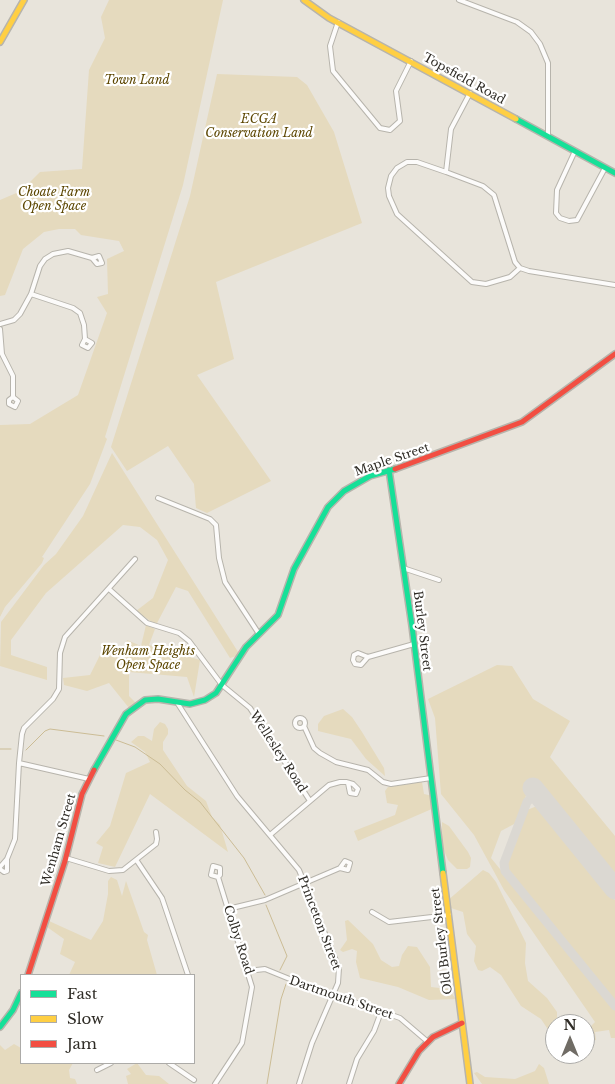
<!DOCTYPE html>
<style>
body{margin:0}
#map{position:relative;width:615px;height:1084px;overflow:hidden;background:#e8e4db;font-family:"Libre Baskerville",serif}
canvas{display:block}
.legend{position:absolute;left:20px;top:974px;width:175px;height:90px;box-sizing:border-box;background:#fff;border:1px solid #acaba8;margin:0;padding:6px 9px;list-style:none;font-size:15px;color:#2f2c26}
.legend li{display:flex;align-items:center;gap:10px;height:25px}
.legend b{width:25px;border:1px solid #acaba8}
.north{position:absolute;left:545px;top:1014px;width:50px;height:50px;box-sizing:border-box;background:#fff;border:1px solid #acaba8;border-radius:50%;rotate:0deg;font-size:14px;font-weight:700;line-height:20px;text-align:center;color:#2f2c26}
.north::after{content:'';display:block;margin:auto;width:18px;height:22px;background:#706c65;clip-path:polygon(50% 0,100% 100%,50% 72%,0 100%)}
</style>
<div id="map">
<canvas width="615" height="1084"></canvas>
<ul class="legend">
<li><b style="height:6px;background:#16e098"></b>Fast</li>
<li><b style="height:6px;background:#ffcf43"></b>Slow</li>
<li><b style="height:6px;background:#f24e42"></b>Jam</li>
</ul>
<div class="north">N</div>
</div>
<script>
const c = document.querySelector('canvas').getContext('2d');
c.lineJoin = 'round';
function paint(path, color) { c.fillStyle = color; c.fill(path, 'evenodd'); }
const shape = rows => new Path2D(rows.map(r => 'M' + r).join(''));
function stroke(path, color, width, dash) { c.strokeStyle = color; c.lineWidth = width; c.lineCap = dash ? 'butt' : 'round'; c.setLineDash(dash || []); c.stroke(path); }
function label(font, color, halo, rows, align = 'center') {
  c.font = font + ' "Libre Baskerville",serif'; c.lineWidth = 4.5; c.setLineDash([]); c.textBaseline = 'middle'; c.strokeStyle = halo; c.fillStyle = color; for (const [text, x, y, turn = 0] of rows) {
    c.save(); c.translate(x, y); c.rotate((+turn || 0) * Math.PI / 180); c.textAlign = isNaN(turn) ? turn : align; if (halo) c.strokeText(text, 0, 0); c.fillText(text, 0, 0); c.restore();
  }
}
const green = shape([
 [109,0,223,0,183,185,105,437,107,439,90,484,42,557,44,558,42,563,5,607,0,617,0,425,30,424,78,395,107,313,97,297,108,294,107,259,124,251,119,241,81,235,75,229,59,229,44,232,23,249,5,295,0,296,0,200,21,191,40,172,82,169,89,70,105,38,101,17],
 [217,74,297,77,307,85,334,132,362,223,216,282,234,359,197,375,271,481,207,513,196,508,194,484,168,446,127,471,111,447,190,196],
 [112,453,240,655,230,658,188,591,176,587,156,625,136,611,153,598,168,560,157,540,140,527,123,525,46,593,11,640,11,655,47,667,47,680,0,666,1,622,44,565,56,554,83,516],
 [146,625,155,629,149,645,200,660,194,697,187,677,129,672,129,696,136,703,129,708,109,683,87,691,64,685,63,678,90,675,100,655,122,658,127,640,141,646],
 [497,665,512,666,533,699,570,721,550,757,615,836,615,878,538,784,527,793,516,823,501,831,491,858,615,1010,615,1038,611,1038,609,1030,595,1032,596,1040,585,1042,585,1032,595,1022,504,890,474,835,441,794,435,718,428,699],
 [343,709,352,717,362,732,384,768,385,776,366,759,351,739,318,731,318,724,324,716],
 [160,722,165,724,168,729,168,734,163,742,163,750,187,786,206,801,212,817,220,825,228,852,150,794,115,867,98,863,103,847,96,843,110,826,126,773,150,762,145,752,131,742,138,736,144,736,152,741,154,729],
 [422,782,424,794,433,796,434,808,358,841,354,831,395,815,398,805,387,803,385,791,388,787],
 [537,806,615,900,615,1001,507,870,507,865,527,810],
 [442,822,449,826,468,852,471,858,470,867,467,869,457,869,448,860,442,846],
 [483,870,489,873,496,882,526,943,525,963,528,981,547,998,557,1012,557,1019,561,1024,555,1024,555,1040,541,1019,521,1006,501,975,490,967,482,971,478,970,474,961,476,946,467,934,463,912,448,907,447,901],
 [111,877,117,880,122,896,126,881,144,932,148,935,147,940,157,975,69,975,75,962,60,954,64,939,47,927,49,921,91,940,103,921,108,894,108,881],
 [348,920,373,944,381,960,392,967,399,966,402,955,408,946,417,947,430,967,431,987,448,989,456,999,429,1000,398,987,360,978,356,962,357,951,352,949,343,952,340,950,347,940,345,921],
 [14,1044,21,1048,21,1063,73,1063,69,1070,70,1078,75,1079,77,1084,0,1084,0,1045,5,1050],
 [137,1063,146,1075,159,1076,169,1084,128,1084,126,1076,131,1074,127,1069],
 [539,1064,544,1068,549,1084,482,1084,474,1073,477,1072,485,1077,515,1079,535,1071]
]);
const stream = shape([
 [116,740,135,747,160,764,185,790,200,802,244,858,265,895],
 [0,749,11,749],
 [26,750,45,731,50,729,104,736],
 [266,905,287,956,280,970],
 [267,1084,281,999,286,984]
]);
const taxiway = shape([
 [541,799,532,797,527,802,504,863,505,871,615,1006]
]);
const runway = shape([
 [533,788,615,889]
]);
const street = shape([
 [459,0,517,22,531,32,540,44,548,63,548,136],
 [338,22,330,46,333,71,380,128,390,130,400,121,396,91,411,61],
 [470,93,451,129,446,172,483,186,494,195,515,262,520,268,529,271,615,285],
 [575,151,557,190,556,213,560,218,569,221,577,220,605,168],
 [446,172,417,162,407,162,397,168,391,176,388,188,389,196,397,214,472,282,486,284,510,277,520,268],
 [31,294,73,308,80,313,84,325,85,339,82,345,88,348,92,343,85,339],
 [0,324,14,320,20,314,31,294,40,266,45,259,53,254,68,251,92,258,97,264,102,263,99,256,92,258],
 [0,329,2,354,13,376,13,397,9,400,9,404,15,407,18,401,13,397],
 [158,498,210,519,216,525,219,558,225,582,259,634],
 [403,568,439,580],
 [109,589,147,623,179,633,189,641,222,685,250,708,310,801],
 [368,657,361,665,355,664,353,660,354,655,358,653,368,657,414,644],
 [178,704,237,796,299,870,339,968,338,983,312,1043,299,1084],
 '295 723a5 5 0 1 1 10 0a5 5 0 1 1-10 0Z',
 [304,726,314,748,320,753,336,762,368,770,383,782,391,784,431,778],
 [89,779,19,763,22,734,24,728,53,699,59,689,60,653,65,637,135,559],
 [270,835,329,785,340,782,346,782,353,784,358,789,356,794,350,793,348,783],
 [66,858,109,871,123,870,156,844,157,839,156,832],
 [137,861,162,898,188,975],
 [0,867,7,859,15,839,19,763],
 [0,869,4,872,7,871,7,859],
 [228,909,265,900,340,868,345,861,350,863,348,870,340,868],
 [372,912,389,922,449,915],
 [248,971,265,969,297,982,400,1018,428,1042],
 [169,1063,194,1080],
 [97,1070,111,1063],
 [215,1084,242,1043,252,987,218,877,220,875,220,868,213,866,211,875,218,877],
 [349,1084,357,1059,374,1031,381,1012]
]);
const fast = shape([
 [516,119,615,173],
 [389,470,412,626,443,873],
 [94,770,126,714,145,700,158,699,190,704,205,700,216,693,246,647,278,615,294,569,328,507,344,491,370,476,395,469],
 [0,1027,13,1010,21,993]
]);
const slow = shape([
 [304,0,329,18,516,119],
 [0,42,24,0],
 [443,873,470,1084]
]);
const jam = shape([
 [395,469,522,422,615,354],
 [28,975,65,861,82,794,94,770],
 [399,1084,419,1051,433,1037,462,1023]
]);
const streetNames = [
 ["Topsfield Road",464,79,29],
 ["Maple Street",392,460,-19],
 ["Burley Street",422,631,83],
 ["Wellesley Road",278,752,57],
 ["Wenham Street",59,840,-74],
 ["Princeton Street",319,923,69],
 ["Colby Road",238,940,72],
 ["Old Burley Street",442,941,-97],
 ["Dartmouth Street",341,998,19]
];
const parkNames = [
 ["Town Land",137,81],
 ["ECGA",259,120],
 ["Conservation Land",259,134],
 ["Choate Farm",54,193],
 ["Open Space",54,207],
 ["Wenham Heights",148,652],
 ["Open Space",148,666]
];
paint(green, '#e5dabe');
stroke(stream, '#cbbc95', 1);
stroke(taxiway, '#dbd8d2', 9);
stroke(runway, '#dbd8d2', 21);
stroke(street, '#b7b4ac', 6);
stroke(fast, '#b7b4ac', 8);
stroke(slow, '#b7b4ac', 8);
stroke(jam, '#b7b4ac', 8);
stroke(street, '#fcfbfa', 4);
stroke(fast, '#16e098', 5);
stroke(slow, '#ffcf43', 5);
stroke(jam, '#f24e42', 5);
label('12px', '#2f2c26', '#fff', streetNames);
label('italic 12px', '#5c4601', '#fff', parkNames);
</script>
